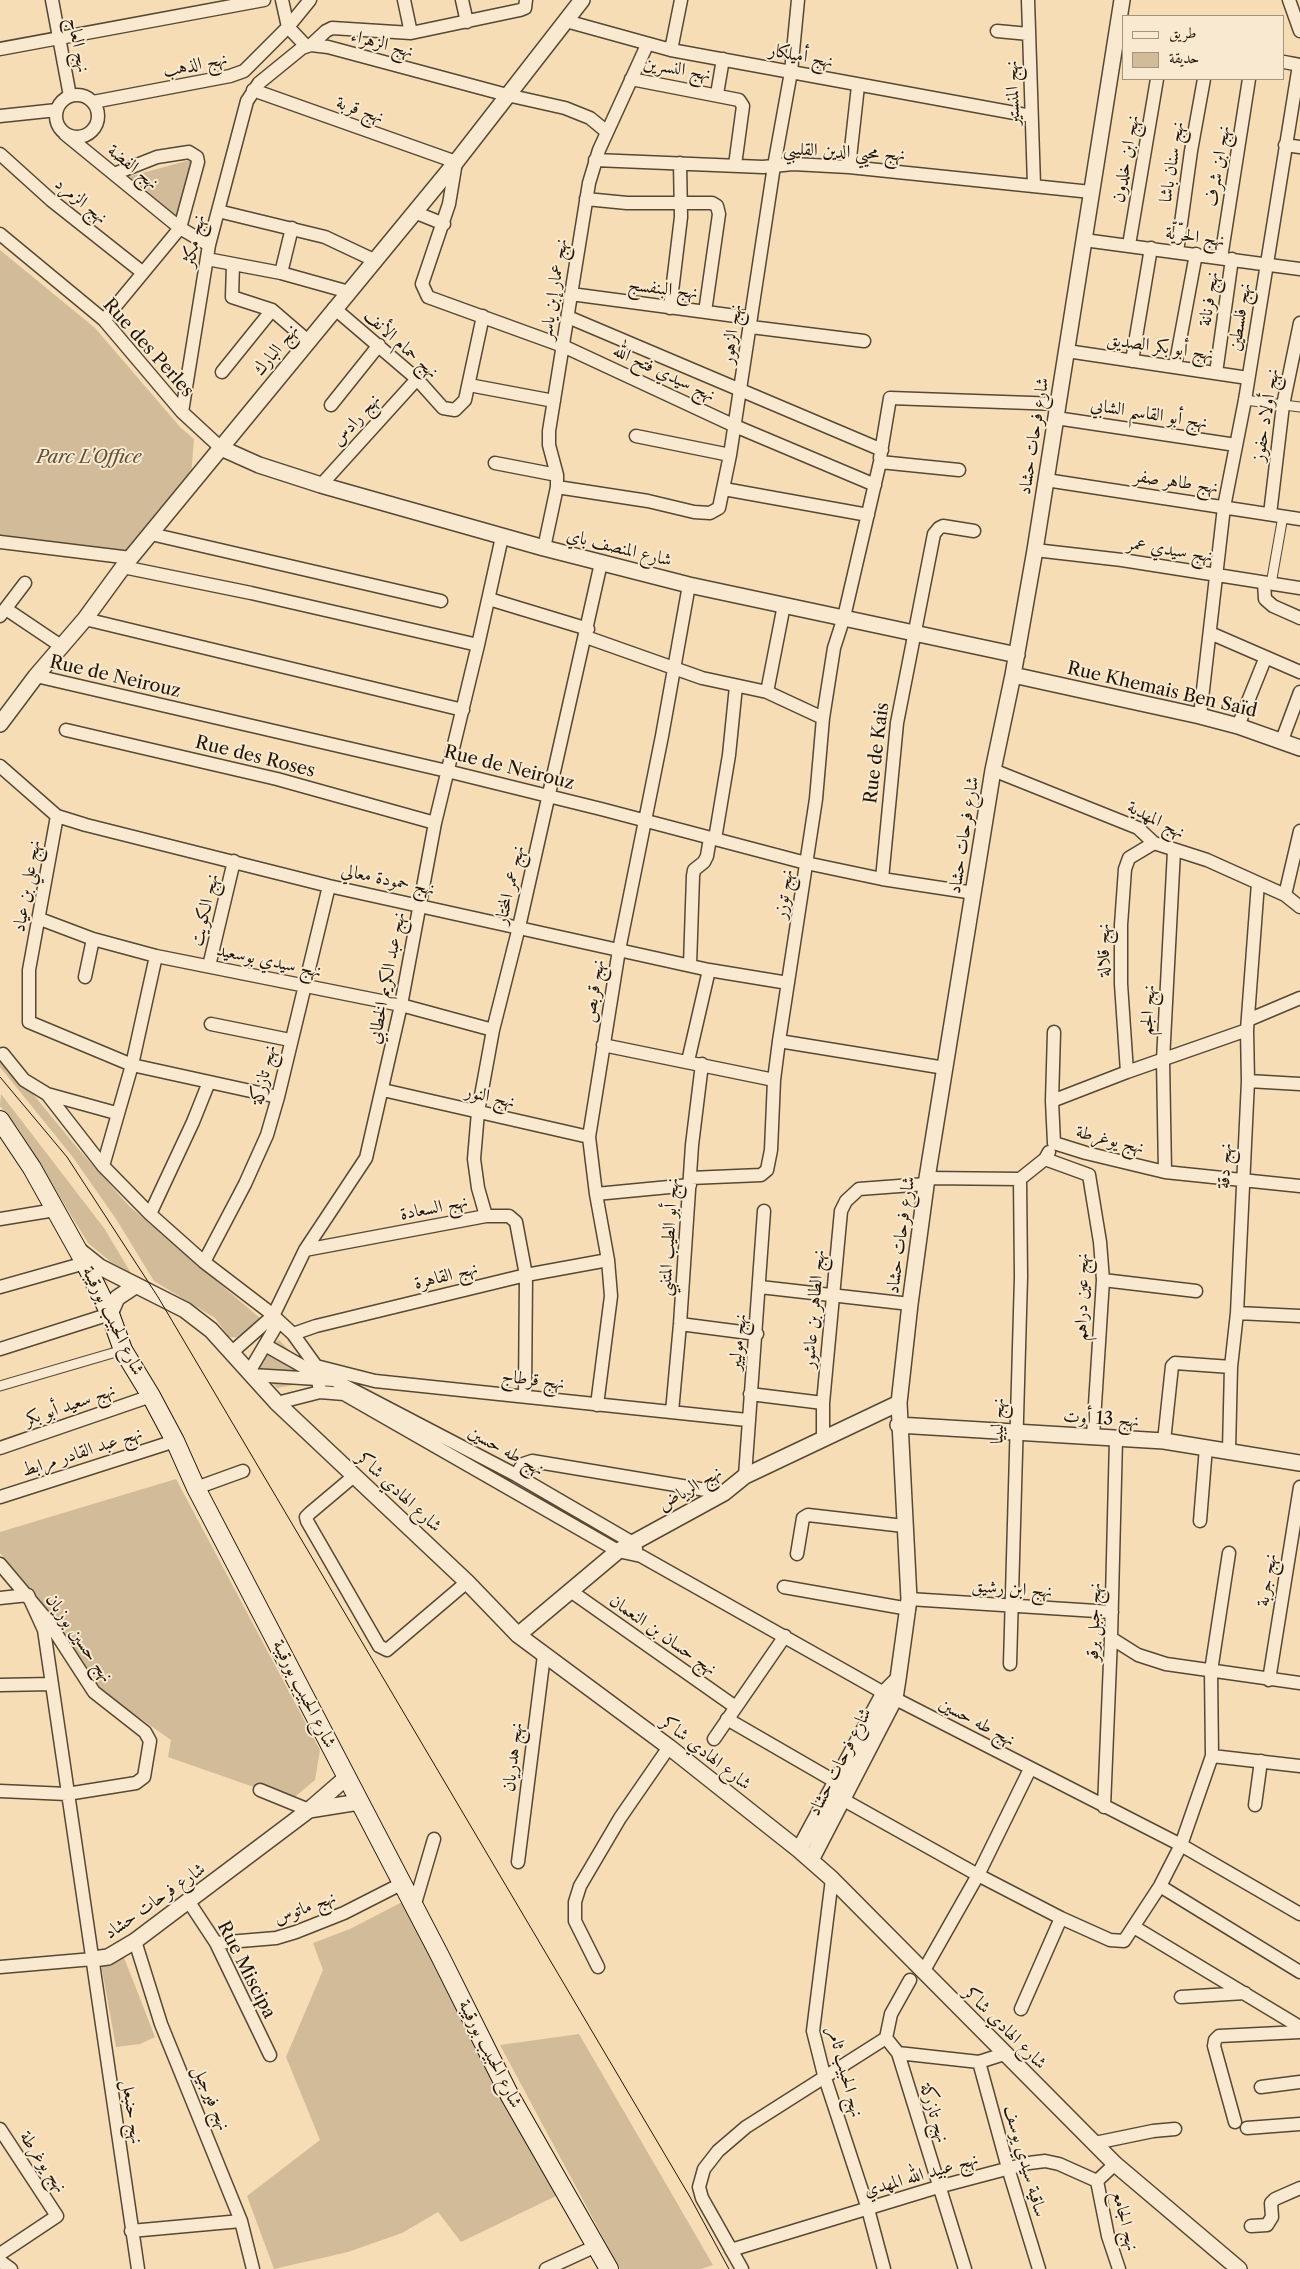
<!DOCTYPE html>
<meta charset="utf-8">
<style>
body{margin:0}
#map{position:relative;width:1300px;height:2269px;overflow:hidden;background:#f6ddb6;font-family:"Libre Caslon Text",Amiri,serif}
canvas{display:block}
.legend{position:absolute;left:1122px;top:15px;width:162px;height:65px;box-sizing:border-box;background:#f9e9d0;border:1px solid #a29580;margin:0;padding:6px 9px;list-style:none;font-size:15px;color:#201608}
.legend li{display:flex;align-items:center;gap:10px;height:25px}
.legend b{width:25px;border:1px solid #a29580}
</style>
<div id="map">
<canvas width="1300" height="2269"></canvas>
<ul class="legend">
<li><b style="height:6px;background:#f9e9d0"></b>طريق</li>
<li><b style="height:14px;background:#d2bb98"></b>حديقة</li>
</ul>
</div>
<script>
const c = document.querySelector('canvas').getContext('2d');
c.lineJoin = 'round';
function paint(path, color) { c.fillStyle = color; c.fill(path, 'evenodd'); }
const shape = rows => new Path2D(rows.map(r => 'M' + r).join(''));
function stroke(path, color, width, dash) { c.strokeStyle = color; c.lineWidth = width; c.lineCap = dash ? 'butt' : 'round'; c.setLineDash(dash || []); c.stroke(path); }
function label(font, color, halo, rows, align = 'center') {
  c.font = font + ' "Libre Caslon Text",Amiri,serif'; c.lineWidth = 4; c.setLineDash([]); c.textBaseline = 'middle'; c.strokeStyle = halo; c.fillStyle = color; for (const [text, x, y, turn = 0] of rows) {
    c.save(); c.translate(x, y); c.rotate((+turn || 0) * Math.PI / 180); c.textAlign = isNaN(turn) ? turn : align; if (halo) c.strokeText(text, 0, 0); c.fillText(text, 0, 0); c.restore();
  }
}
const green = shape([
 [194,159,178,220,127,177],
 [0,250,95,328,180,427,194,439,191,477,129,552,0,538],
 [0,1054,79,1150,129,1206,262,1320,242,1338,229,1337,215,1318,154,1281,116,1219,72,1156,0,1067],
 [1,1094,104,1228,131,1273,111,1262,88,1243,18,1128,0,1106],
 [279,1340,299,1360,304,1372,298,1384,277,1388,250,1360],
 [176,1479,320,1750,315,1780,291,1800,168,1757,171,1740,103,1692,51,1615,0,1553,0,1532],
 [408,1899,560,2194,461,2242,438,2212,402,2233,348,2252,274,2269,247,2196,320,2140,286,2057,323,1970,313,1943,350,1929],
 [123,1955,155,2037,140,2044,116,2047,101,1964],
 [579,2034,713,2265,701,2269,620,2269,500,2045]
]);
const pedestrian = shape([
 [1245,400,1300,407],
 [1271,584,1283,516],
 [0,1386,123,1350]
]);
const minor = shape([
 [52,0,70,96],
 [404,0,411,33],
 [462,0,467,22],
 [1028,0,1034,185],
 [1289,0,1300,31],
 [566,21,671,50,1031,116],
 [997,31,1029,34],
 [311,45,326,31,332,28,411,33,520,10,525,8,526,0],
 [306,46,288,27,310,0],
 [0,49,264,0],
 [671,50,681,0],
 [1284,62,1300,65],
 [631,79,739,100,743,106,735,165],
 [253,90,456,162,449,204,422,284,428,297,563,346,735,426,875,485],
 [717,94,723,59],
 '56 116a21 21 0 1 1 42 0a21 21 0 1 1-42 0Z',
 [93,102,230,76,244,71,288,27,282,0],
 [0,116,57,110],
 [65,134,180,228,209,245],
 [1285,145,1300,147],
 [0,154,51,200,142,272],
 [595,160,763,167,793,164,849,167,1091,192],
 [849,167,858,86],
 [586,199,627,203,712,203,717,206,719,214,705,312],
 [218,211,325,237,376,261],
 [414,212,444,224],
 [0,234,104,320,182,412,221,448],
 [1084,240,1300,269],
 [1129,245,1157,79],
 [1177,252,1191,151,1204,79],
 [1221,258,1249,79],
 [207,259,281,273,349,292],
 [233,264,232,297,272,310,308,341],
 [281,273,292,228],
 [571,294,751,318],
 [334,308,417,379,443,408,455,410,465,400,483,316],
 [670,308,681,217,680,163],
 [568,317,882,450],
 [104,320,180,228,198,162,197,157,189,152,157,157,114,174],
 [751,327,864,341],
 [1067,351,1248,378],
 [1132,361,1151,248],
 [1175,367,1196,254],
 [222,372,272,310],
 [1216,373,1232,259],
 [469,385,554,401],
 [331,405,379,345],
 [182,412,209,245,247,101,259,83,302,48,311,45,328,47,507,95,565,108,590,118,607,132],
 [1056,418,1236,445],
 [636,436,730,455],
 [880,458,890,398,1059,404],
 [495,463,557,475],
 [1046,480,1300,519],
 [321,485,417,379],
 [557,487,648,501,694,512,710,513,719,508,730,455,774,166,791,72,798,0],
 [724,489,868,515],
 [1270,514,1283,405,1300,323],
 [151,534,441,601],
 [0,542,131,558],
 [544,548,557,487,557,475,549,445,549,431,589,183,599,150,647,45],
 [1035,550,1122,560,1300,588],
 [123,567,251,593,478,645],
 [1264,583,1265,599,1273,606,1300,618],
 [489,599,588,629],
 [6,609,61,646],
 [0,616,25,583],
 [85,619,463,710],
 [1210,633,1300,672],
 [586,637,702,678,767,692,823,718],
 [36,676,447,771,601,809,806,863,882,879,974,893],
 [767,692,784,605],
 [1200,716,1224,507,1245,400,1299,65],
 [1238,726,1265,659],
 [66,730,277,779,435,823],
 [1282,740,1300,692],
 [0,766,57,816,86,825,329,886,709,970,788,983],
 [993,770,1138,828,1154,843,1207,860,1285,895,1300,907],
 [57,816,29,970,29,1022,132,1065,103,1166],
 [715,839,729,755,736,686],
 [882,879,897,723,934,534,939,528,943,526,974,531],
 [1285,895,1300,831],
 [40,919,93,939,156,956,401,1005,493,1030],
 [156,956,132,1065,278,1097],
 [690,965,693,876,694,870,704,862,707,856,710,838],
 [209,966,234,861],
 [85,977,93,939],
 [1248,1020,1300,998],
 [211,1024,290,1040],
 [779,1041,945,1068],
 [603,1045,774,1080],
 [3,1054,24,1080,47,1094,103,1166,150,1214,204,1262,268,1311,293,1334,316,1366,320,1392],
 [688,1061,709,970],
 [1127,1072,1121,984,1121,925,1125,869,1129,858,1154,843],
 [1248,1081,1300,1084],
 [383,1090,589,1137],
 [47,1094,116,1113],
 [1052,1101,1127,1072,1247,1030],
 [1054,1143,1086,1153,1165,1172,1300,1186],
 [1054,1143,1052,1101,1054,1032],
 [1045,1159,1089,1175,1100,1242,1103,1280,1093,1436],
 [1165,1172,1163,1060,1174,851],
 [690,1178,761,1175,767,1170,771,1150,774,1080,779,1041,816,799,823,718,834,648,844,617,880,462,959,470],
 [927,1178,1020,1179,1045,1159,1049,1152],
 [596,1194,690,1185],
 [150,1214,193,1122,209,1082],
 [486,1216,478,1188,474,1159,478,1112,493,1030,519,927,601,563],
 [0,1219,55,1210],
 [305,1250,486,1216,509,1216,516,1222,526,1275,525,1396],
 [204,1262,245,1184,267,1135,278,1097,329,886],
 [1103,1280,1196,1291],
 [0,1287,85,1263],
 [760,1287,910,1304],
 [1237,1313,1300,1316],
 [680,1324,757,1334],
 [293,1334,316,1326,526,1275,608,1260],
 [265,1345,318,1375],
 [0,1349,110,1314],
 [231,1353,273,1316,305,1250,366,1158,401,1005,435,823,478,645,502,537],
 [316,1366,375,1381,747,1420],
 [249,1372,279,1321],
 [252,1375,334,1380,516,1475,633,1543,636,1549],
 [750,1394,823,1403],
 [277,1403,320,1392,344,1394,618,1551,641,1556,884,1693,1181,1845,1300,1914],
 [597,1405,611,1296,608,1260,596,1194,589,1137,619,950,662,736,689,585],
 [672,1412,680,1324,692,1145,702,1064],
 [823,1439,823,1403,841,1211,846,1201,859,1189,926,1184],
 [1164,1441,1172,1366,1175,1363,1231,1367],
 [0,1448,151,1396],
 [1229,1450,1231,1367,1237,1313,1248,1081,1247,1030,1258,883],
 [516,1475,523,1464,532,1461,724,1493],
 [354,1476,310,1513,306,1517,307,1521,379,1646,387,1650,467,1582],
 [745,1476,764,1211],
 [196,1488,243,1471],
 [0,1497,175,1441],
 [1200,1521,1206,1447],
 [797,1554,803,1518,808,1515,904,1526],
 [0,1564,48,1621,94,1692,145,1732,150,1741,144,1777,136,1783,67,1794,0,1791],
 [784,1587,909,1609],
 [572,1592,734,1706],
 [28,1595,44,1630,138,2269],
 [0,1598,28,1595],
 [909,1599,1112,1612],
 [1111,1638,1138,1655,1166,1664,1300,1683],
 [1010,1664,1021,1277,1020,1179],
 [1269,1680,1300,1487],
 [0,1685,52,1684],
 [727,1719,836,1782],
 [714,1739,785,1636],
 [1212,1756,1300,1766],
 [260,1790,309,1810],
 [842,1799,978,1875,1061,1918,1110,1940,1124,1941,1160,1886,1181,1845,1212,1756,1211,1671,1229,1553],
 [1255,1805,1261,1761],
 [1104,1807,1111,1638,1116,1439],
 [518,1862,544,1655],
 [832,1879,813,2031,824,2075,868,2209,884,2269],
 [1160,1886,1300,1972],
 [189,1902,216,1943,270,2055],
 [414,1907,434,1839],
 [1134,1927,1300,2027],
 [135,1941,161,2024,241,2221,253,2269],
 [216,1943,276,1938,296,1932,344,1913,401,1884],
 [0,1967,93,1959],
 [598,1967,575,1921,575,1902,580,1886,620,1818,669,1747],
 [923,1972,978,1875,1030,1769],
 [1181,1997,1245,1993],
 [1021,2009,1061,1918],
 [886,2038,891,2014,910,1980],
 [898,2053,979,2062,1004,2054],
 [979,2062,1008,2168,1039,2269],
 [1261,2087,1300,2082],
 [1235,2122,1214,2046,1215,2040,1219,2036,1300,2032],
 [1247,2128,1300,2124],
 [0,2129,57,2216,0,2254],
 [1095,2143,1153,2131,1175,2129],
 [1097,2181,1108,2236,1119,2269],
 [1251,2226,1267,2225,1272,2217,1271,2203,1275,2199,1300,2188],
 [131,2231,241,2221],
 [731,2250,938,2187,1029,2163,1045,2161,1059,2164,1097,2181,1115,2164],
 [0,2261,11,2269],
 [546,2269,596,2246],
 [742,2269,702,2198,699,2187,704,2169,718,2151,746,2127,886,2038,898,2053,965,2269]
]);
const tertiary = shape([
 [221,448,259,465,321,485,544,548,689,585,1017,655],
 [1013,675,1200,716,1238,726,1300,748],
 [0,724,36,676,85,619,123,567,456,162,582,0],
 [80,1251,100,1267,185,1310,211,1330,277,1403,467,1582,518,1635,669,1747,799,1850,832,1879,1115,2164,1239,2269],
 [110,1314,117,1298,135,1286],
 [898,1425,1164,1441,1300,1463],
 [518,1635,618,1551,724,1493,745,1476,899,1403],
 [309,1810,359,1802],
 [799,1850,884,1693,898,1679],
 [811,1860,895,1698,898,1679,909,1599,899,1403,910,1304,927,1178,993,770,1013,675,1035,550,1122,0],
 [93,1959,108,1957,135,1941,309,1810,347,1777]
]);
const secondary = shape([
 [0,1120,32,1168,85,1263,110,1314,123,1350,151,1396,175,1441,196,1488,439,1954,510,2096,609,2269]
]);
const tram = shape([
 [0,1077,67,1157,158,1297,690,2197,729,2269]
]);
const streetNames = [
 ["نهج الزهراء",382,44,15],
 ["نهج العاج",78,45,79],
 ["نهج أميلكار",801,56,11],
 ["نهج الذهب",195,65,-11],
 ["نهج النسرين",677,69,10],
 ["نهج المنستير",1013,93,-92],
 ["نهج قربة",360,110,19],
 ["نهج محيي الدين القليبي",844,152,3],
 ["نهج ابن خلدون",1126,159,-80],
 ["نهج سنان باشا",1172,162,-81],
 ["نهج ابن شرف",1218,166,-81],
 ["نهج الفضة",133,167,39],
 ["نهج الزمرد",81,201,39],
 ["نهج الحرّيّة",1195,237,8],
 ["نهج مكثر",194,241,-78],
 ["نهج عمار إبن ياسر",554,289,-81],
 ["نهج البنفسج",663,289,7],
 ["نهج فرنانة",1209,299,-82],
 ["نهج فلسطين",1240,317,-81],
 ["نهج الزهور",732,334,-82],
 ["نهج حمام الأنف",401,344,42],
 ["نهج أبو بكر الصديق",1160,347,8],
 ["Rue des Perles",148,348,48],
 ["نهج البارك",276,350,-51],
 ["نهج سيدي فتح الله",664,373,25],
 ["نهج أبو القاسم الشابي",1149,414,9],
 ["نهج أولاد حفوز",1266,415,-81],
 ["نهج رادس",356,420,-48],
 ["شارع فرحات حشاد",1034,436,-81],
 ["نهج طاهر صفر",1176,482,8],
 ["شارع المنصف باي",619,548,14],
 ["نهج سيدي عمر",1170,550,9],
 ["Rue de Neirouz",115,677,13],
 ["Rue Khemais Ben Saïd",1162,690,13],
 ["Rue de Kais",877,753,-83],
 ["Rue des Roses",255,757,14],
 ["Rue de Neirouz",509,768,14],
 ["نهج المهدية",1156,820,27],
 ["شارع فرحات حشاد",964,835,-81],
 ["نهج حمودة معالي",388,880,12],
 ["نهج عمر المختار",510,885,-77],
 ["نهج علي بن عياد",27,886,-80],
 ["نهج توزر",784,894,-82],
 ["نهج الكويت",205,910,-77],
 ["نهج قلالة",1104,950,-90],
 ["نهج سيدي بوسعيد",269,961,12],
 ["نهج عبد الكريم الخطابي",387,978,-79],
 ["نهج قربص",594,991,-81],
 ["نهج الجم",1148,1010,-87],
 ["نهج تازركة",264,1075,-77],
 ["نهج النور",490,1097,13],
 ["نهج يوغرطة",1110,1140,14],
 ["نهج دقة",1225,1166,-87],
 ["نهج السعادة",434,1208,-11],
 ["شارع فرحات حشاد",901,1235,-82],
 ["نهج أبو الطيب المتنبي",669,1237,-86],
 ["نهج القاهرة",446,1276,-14],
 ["نهج عين دراهم",1082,1297,-89],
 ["نهج الطاهر بن عاشور",814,1309,-85],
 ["شارع الحبيب بورقيبة",113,1321,64],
 ["نهج موليير",738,1342,-84],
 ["نهج قرطاج",533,1380,7],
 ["نهج سعيد أبو بكر",70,1405,-19],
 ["نهج 13 أوت",1101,1419,4],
 ["نهج ليبيا",998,1421,-88],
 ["نهج طه حسين",506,1451,29],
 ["نهج عبد القادر مرابط",82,1452,-18],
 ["نهج الرياض",690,1489,-31],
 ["شارع الهادي شاكر",399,1492,43],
 ["نهج جربة",1267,1580,-81],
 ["نهج ابن رشيق",1012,1589,4],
 ["نهج جبل برقو",1094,1622,-88],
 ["نهج حسان بن النعمان",663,1635,35],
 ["نهج حسين بوزيان",79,1638,55],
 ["شارع الحبيب بورقيبة",304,1694,63],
 ["نهج طه حسين",977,1722,28],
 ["شارع الهادي شاكر",706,1753,38],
 ["نهج هدريان",513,1757,-83],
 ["شارع فرحات حشاد",840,1762,-63],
 ["شارع فرحات حشاد",155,1901,-35],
 ["نهج ماتوس",305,1908,-20],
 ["Rue Miscipa",246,1970,63],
 ["شارع الهادي شاكر",1005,2028,45],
 ["شارع الحبيب بورقيبة",490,2054,63],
 ["نهج الحبيب ثامر",845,2072,75],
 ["نهج فيرجيل",211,2098,67],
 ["نهج حنبعل",132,2112,82],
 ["نهج تازركة",934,2113,73],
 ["ساقية سيدي يوسف",1025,2161,74],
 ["نهج يوغرطة",43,2162,56],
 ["نهج عبيد الله المهدي",921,2175,-16],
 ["نهج الجامع",1125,2221,76]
];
const parkNames = [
 ["Parc L'Office",89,458]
];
paint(green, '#d2bb98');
stroke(pedestrian, '#564834', 11);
stroke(minor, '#564834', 15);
stroke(tertiary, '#564834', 18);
stroke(secondary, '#201608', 20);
stroke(pedestrian, '#f9e9d0', 9);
stroke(minor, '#f9e9d0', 12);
stroke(tertiary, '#f9e9d0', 15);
stroke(secondary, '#f9e9d0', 18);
stroke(tram, '#201608', 1);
label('18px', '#201608', '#f9e9d0', streetNames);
label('italic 18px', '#5e503a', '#f9e9d0', parkNames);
</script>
